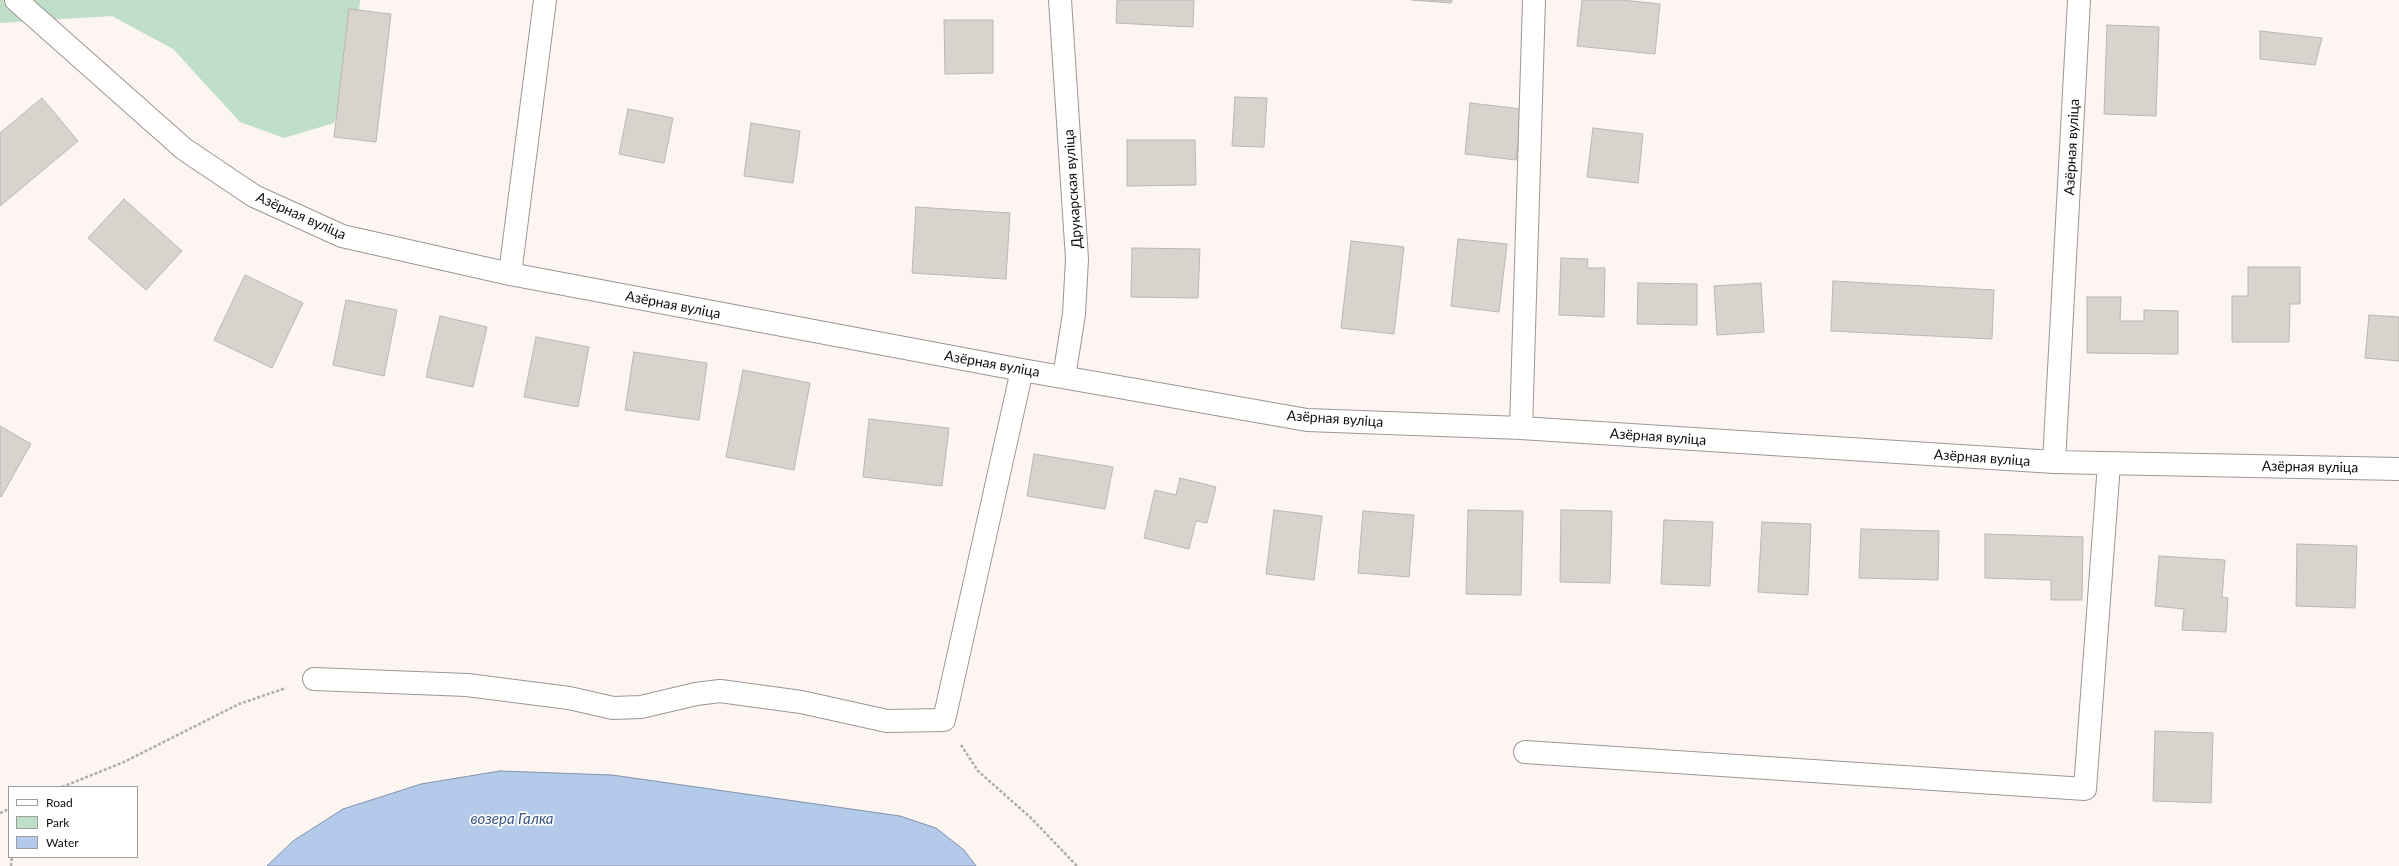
<!DOCTYPE html>
<meta charset="utf-8">
<style>
body{margin:0}
#map{position:relative;width:2399px;height:866px;overflow:hidden;background:#fcf5f1;font-family:Lato,sans-serif}
canvas{display:block}
.legend{position:absolute;left:8px;top:786px;width:130px;height:72px;box-sizing:border-box;background:#fff;border:1px solid #9f9e9e;margin:0;padding:5px 7px;list-style:none;font-size:12px;color:#0f0d0c}
.legend li{display:flex;align-items:center;gap:8px;height:20px}
.legend b{width:20px;border:1px solid #9f9e9e}
</style>
<div id="map">
<canvas width="2399" height="866"></canvas>
<ul class="legend">
<li><b style="height:5px;background:#fff"></b>Road</li>
<li><b style="height:11px;background:#bfdfc9"></b>Park</li>
<li><b style="height:11px;background:#b3caeb"></b>Water</li>
</ul>
</div>
<script>
const c = document.querySelector('canvas').getContext('2d');
c.lineJoin = 'round';
function paint(path, color) { c.fillStyle = color; c.fill(path, 'evenodd'); }
const shape = rows => new Path2D(rows.map(r => 'M' + r).join(''));
function stroke(path, color, width, dash) { c.strokeStyle = color; c.lineWidth = width; c.lineCap = dash ? 'butt' : 'round'; c.setLineDash(dash || []); c.stroke(path); }
function label(font, color, halo, rows, align = 'center') {
  c.font = font + ' Lato,sans-serif'; c.lineWidth = 3.5; c.setLineDash([]); c.textBaseline = 'middle'; c.strokeStyle = halo; c.fillStyle = color; for (const [text, x, y, turn = 0] of rows) {
    c.save(); c.translate(x, y); c.rotate((+turn || 0) * Math.PI / 180); c.textAlign = isNaN(turn) ? turn : align; if (halo) c.strokeText(text, 0, 0); c.fillText(text, 0, 0); c.restore();
  }
}
const green = shape([
 [0,0,360,0,353,69,334,123,284,138,240,122,173,49,112,16,0,23]
]);
const water = shape([
 [500,771,612,775,900,816,936,828,964,850,976,866,267,866,293,841,343,809,421,784,500,771]
]);
const building = shape([
 [1117,0,1194,0,1193,27,1116,23,1117,0],
 [1412,0,1452,0,1451,3,1412,0],
 [1582,0,1622,0,1660,4,1655,54,1577,46,1582,0],
 [349,9,391,14,376,142,334,137,349,9],
 [944,20,993,20,993,73,945,74,944,20],
 [2107,25,2159,27,2156,116,2104,114,2107,25],
 [2260,31,2322,38,2315,65,2260,59,2260,31],
 [1235,97,1267,98,1264,147,1232,146,1235,97],
 [42,98,78,141,0,206,0,133,42,98],
 [1470,103,1522,109,1516,160,1465,154,1470,103],
 [628,109,673,118,664,163,619,154,628,109],
 [751,123,800,131,793,183,744,176,751,123],
 [1593,128,1643,134,1638,183,1587,177,1593,128],
 [1127,140,1195,140,1196,185,1127,186,1127,140],
 [124,199,182,251,146,290,88,238,124,199],
 [916,207,1010,213,1006,279,912,273,916,207],
 [1458,239,1507,244,1499,312,1451,306,1458,239],
 [1351,241,1404,247,1394,334,1341,328,1351,241],
 [1132,248,1200,249,1198,298,1131,297,1132,248],
 [1561,258,1588,259,1587,268,1605,268,1604,317,1559,315,1561,258],
 [2248,267,2300,267,2300,304,2290,304,2289,342,2232,342,2232,296,2248,296,2248,267],
 [245,275,303,303,272,368,214,340,245,275],
 [1833,281,1994,290,1992,339,1831,331,1833,281],
 [1638,283,1697,284,1697,325,1637,324,1638,283],
 [1761,283,1764,332,1717,335,1714,286,1761,283],
 [2087,297,2121,297,2120,321,2144,321,2144,310,2178,311,2178,354,2087,353,2087,297],
 [346,300,397,310,384,376,333,365,346,300],
 [2369,315,2399,317,2399,361,2365,358,2369,315],
 [440,316,487,327,473,387,426,377,440,316],
 [536,337,589,347,578,407,524,397,536,337],
 [634,352,707,363,699,420,625,410,634,352],
 [743,370,810,383,794,470,726,457,743,370],
 [869,419,949,428,942,486,863,477,869,419],
 [0,426,31,444,1,497,0,496,0,426],
 [1034,454,1113,467,1105,509,1027,496,1034,454],
 [1180,478,1216,487,1207,523,1196,521,1189,549,1144,538,1155,490,1176,495,1180,478],
 [1274,510,1322,516,1314,580,1266,574,1274,510],
 [1468,510,1523,511,1521,595,1466,594,1468,510],
 [1561,510,1612,511,1610,583,1560,582,1561,510],
 [1363,511,1414,515,1409,577,1358,573,1363,511],
 [1664,520,1713,522,1710,586,1661,584,1664,520],
 [1762,522,1811,524,1808,595,1758,592,1762,522],
 [1861,529,1939,531,1938,580,1859,578,1861,529],
 [1985,534,2083,537,2082,600,2051,600,2051,580,1985,578,1985,534],
 [2297,544,2357,546,2355,608,2296,606,2297,544],
 [2159,556,2225,560,2222,597,2228,598,2226,632,2182,630,2184,609,2155,606,2159,556],
 [2155,731,2213,733,2211,803,2153,801,2155,731]
]);
const path = shape([
 [961,745,978,771,1031,818,1077,866],
 [62,787,124,762,239,704,286,688],
 [0,813,9,809],
 [11,866,12,857]
]);
const minor = shape([
 [16,0,184,149,254,196,342,236,510,274,1022,370,1307,420,1521,428,2054,462,2399,469],
 [1060,0,1077,259,1074,314,1064,377],
 [510,274,545,0],
 [1521,428,1534,0],
 [2054,462,2079,0],
 [314,679,467,685,569,698,613,708,641,707,696,694,720,691,801,702,887,721,944,720,1022,370],
 [1525,752,2085,789,2109,464]
]);
const streetNames = [
 ["Азёрная вуліца",2072,147,-87],
 ["Друкарская вуліца",1073,189,-94],
 ["Азёрная вуліца",301,216,24],
 ["Азёрная вуліца",673,305,11],
 ["Азёрная вуліца",992,364,10],
 ["Азёрная вуліца",1335,419,4],
 ["Азёрная вуліца",1658,437,4],
 ["Азёрная вуліца",1982,458,4],
 ["Азёрная вуліца",2310,467,1]
];
const waterNames = [
 ["возера Галка",512,819]
];
paint(green, '#bfdfc9');
paint(water, '#b3caeb');
stroke(water, '#8291a8', 1);
paint(building, '#d9d3ce');
stroke(building, '#bcb6b2', 1);
stroke(minor, '#9d9693', 24);
stroke(path, '#b1aca9', 2.5, [3, 2]);
stroke(minor, '#fff', 22);
label('14px', '#0f0d0c', '#fff', streetNames);
label('italic 15px', '#385784', '#fff', waterNames);
</script>
